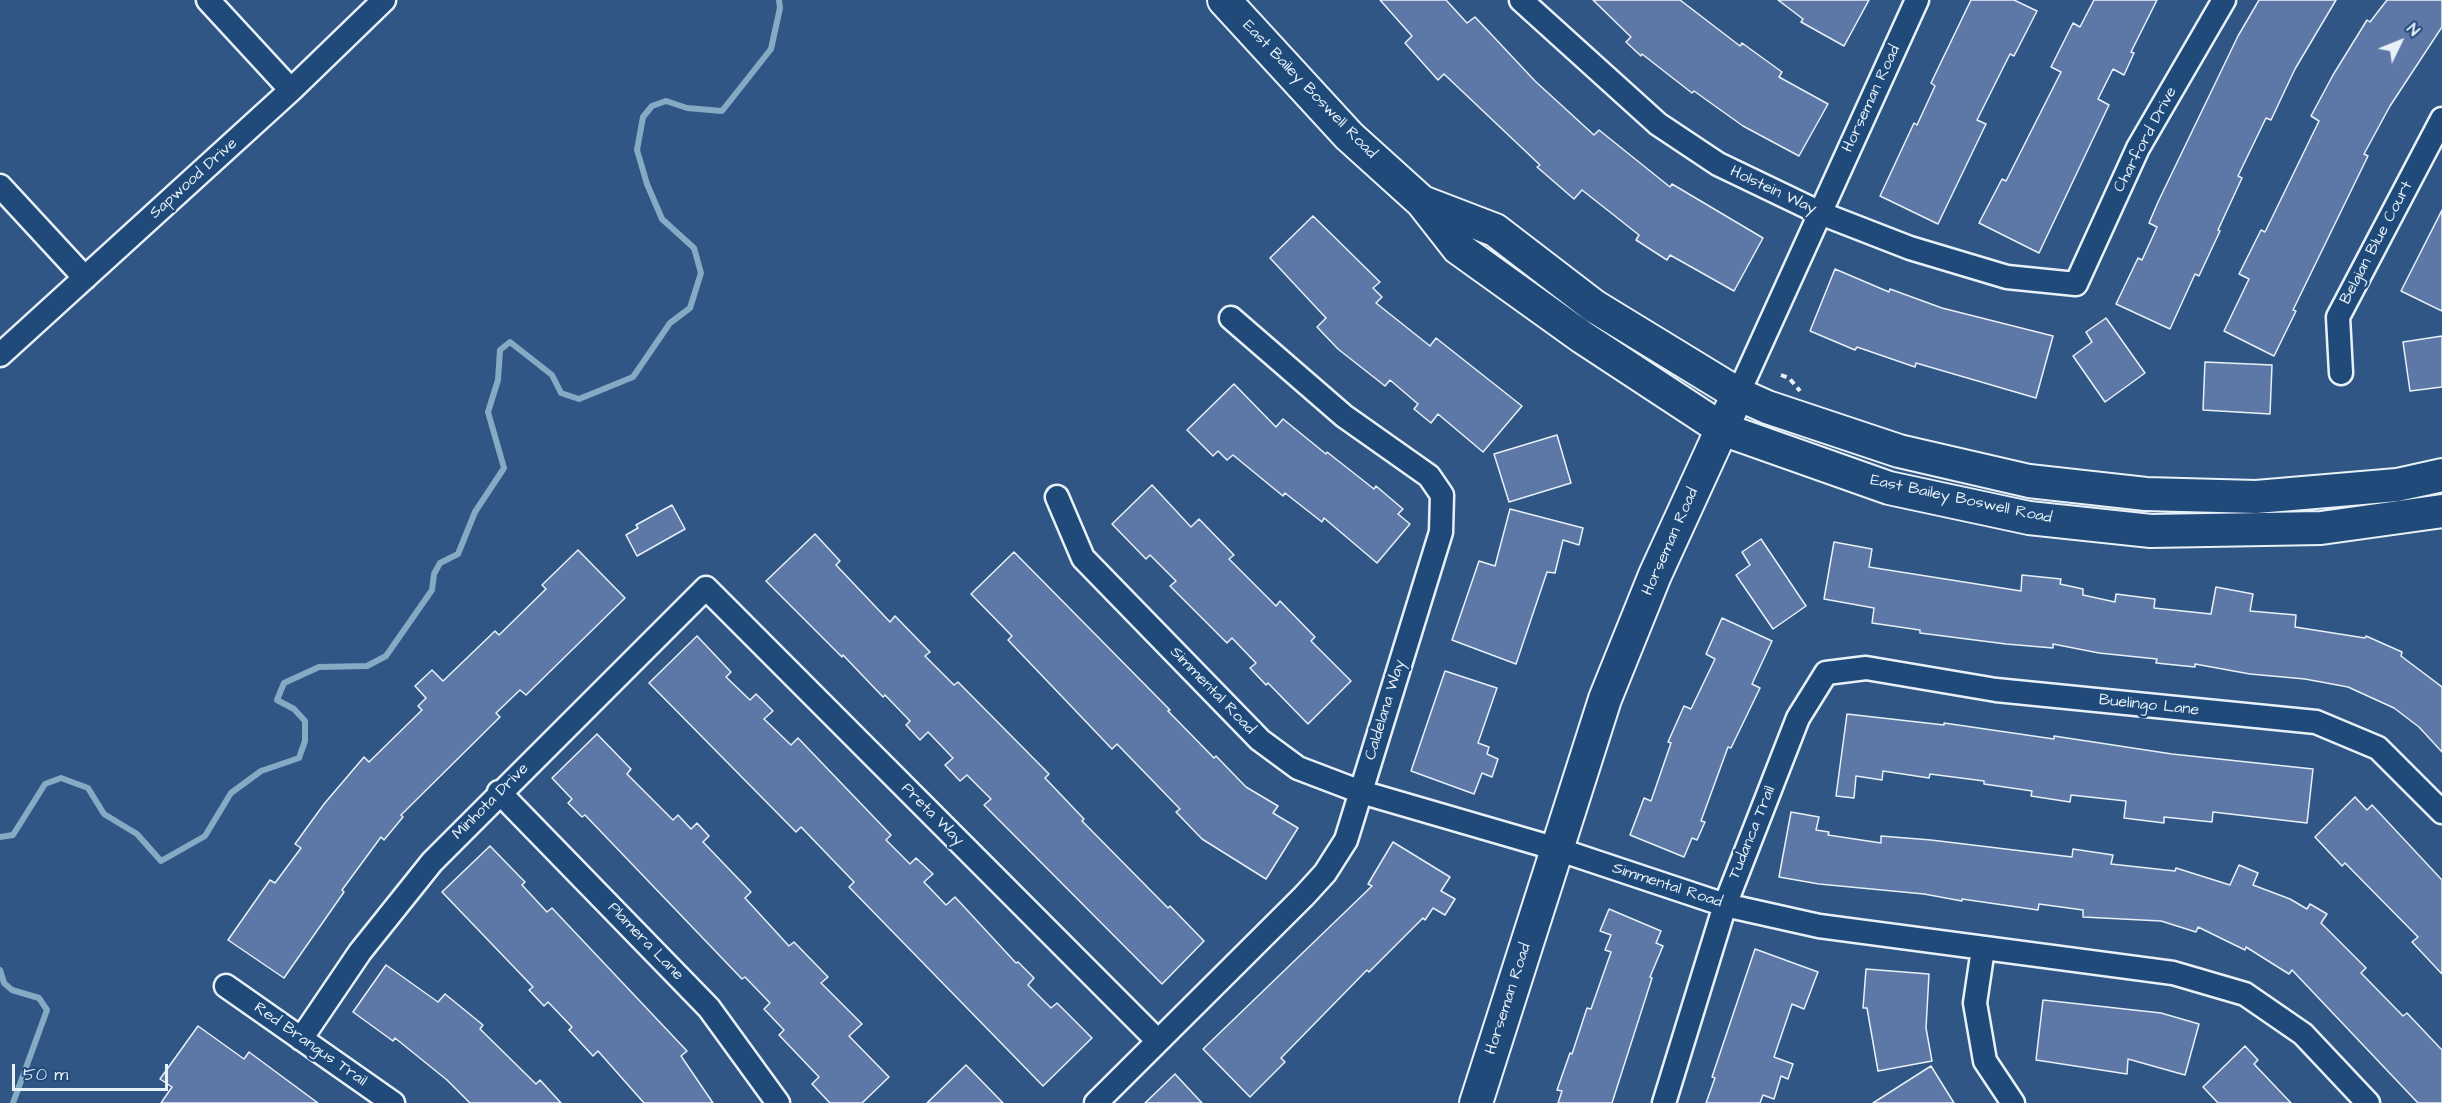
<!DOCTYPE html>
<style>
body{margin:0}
#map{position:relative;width:2442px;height:1103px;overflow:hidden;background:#305686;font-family:"Architects Daughter",sans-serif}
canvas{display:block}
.north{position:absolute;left:2370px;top:12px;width:60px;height:60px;-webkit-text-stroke:4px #1f4a7a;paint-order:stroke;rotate:47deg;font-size:16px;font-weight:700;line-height:24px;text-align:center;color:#e8f1f8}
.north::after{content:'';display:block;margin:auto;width:21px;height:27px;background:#e8f1f8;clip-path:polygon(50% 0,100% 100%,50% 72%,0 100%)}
.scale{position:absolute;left:12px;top:1064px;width:156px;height:27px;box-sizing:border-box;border:3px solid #e8f1f8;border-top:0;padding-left:8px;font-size:18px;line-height:21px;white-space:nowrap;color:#e8f1f8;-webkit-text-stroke:4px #1f4a7a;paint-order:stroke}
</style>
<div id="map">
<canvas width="2442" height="1103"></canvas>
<div class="north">N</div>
<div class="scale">50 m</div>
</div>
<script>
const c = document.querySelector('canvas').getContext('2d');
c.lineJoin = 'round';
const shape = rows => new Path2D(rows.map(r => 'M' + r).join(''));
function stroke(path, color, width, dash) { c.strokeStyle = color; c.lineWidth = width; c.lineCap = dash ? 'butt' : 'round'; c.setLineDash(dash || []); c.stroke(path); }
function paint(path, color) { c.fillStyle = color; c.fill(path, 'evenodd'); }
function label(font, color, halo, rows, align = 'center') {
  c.font = font + ' "Architects Daughter",sans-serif'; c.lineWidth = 5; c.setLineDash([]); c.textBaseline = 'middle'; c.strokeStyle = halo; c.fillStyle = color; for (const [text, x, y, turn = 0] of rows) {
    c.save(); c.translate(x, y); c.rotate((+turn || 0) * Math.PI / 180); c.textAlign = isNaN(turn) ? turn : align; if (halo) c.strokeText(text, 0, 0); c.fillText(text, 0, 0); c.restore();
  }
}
const stream = shape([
 [0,837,13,835,45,784,61,778,88,788,104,814,137,834,161,861,205,836,231,793,261,771,299,758,305,741,305,721,294,709,277,700,284,683,319,667,367,666,386,656,432,590,434,574,440,563,458,554,475,512,504,468,488,412,498,380,500,350,510,342,552,375,561,393,579,399,633,377,670,323,690,308,701,273,694,248,662,219,647,184,637,150,643,117,652,106,666,101,687,108,722,111,771,49,780,8,779,0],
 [0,970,4,983,12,990,39,998,47,1010,13,1103]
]);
const building = shape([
 [1380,0,1446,0,1467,23,1475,17,1535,81,1594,135,1599,130,1670,187,1672,184,1763,238,1734,291,1670,255,1667,260,1636,240,1639,235,1582,190,1574,199,1537,167,1540,165,1444,74,1438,80,1405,43,1412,36,1380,0],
 [1593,0,1680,0,1740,46,1742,43,1782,72,1779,77,1828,104,1799,156,1743,126,1694,91,1692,93,1642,54,1641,56,1626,42,1631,37,1593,0],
 [1778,0,1869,0,1844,46,1801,22,1803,19,1778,0],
 [1971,0,2014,0,2037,11,2014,56,2010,54,1977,120,1986,124,1938,224,1880,196,1914,123,1917,125,1935,86,1931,83,1971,0],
 [2094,0,2157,0,2131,52,2134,53,2124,75,2113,69,2098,99,2109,105,2039,253,1979,223,2002,179,2006,181,2061,72,2051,67,2073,23,2080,27,2094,0],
 [2259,0,2336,0,2295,69,2271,120,2266,118,2238,176,2242,178,2218,230,2220,231,2199,276,2195,274,2170,329,2116,304,2138,258,2142,260,2157,227,2149,223,2158,202,2238,36,2259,0],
 [2387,0,2442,0,2442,27,2390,106,2364,154,2368,156,2293,310,2296,311,2274,356,2224,331,2249,279,2239,274,2261,230,2265,232,2319,121,2311,116,2333,75,2367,20,2370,22,2387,0],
 [2442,210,2442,311,2401,291,2442,210],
 [1313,216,1380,282,1373,288,1382,297,1376,303,1430,346,1436,338,1522,406,1483,452,1438,414,1431,423,1414,409,1418,404,1390,380,1385,386,1338,349,1317,327,1326,318,1270,258,1313,216],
 [1835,269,1889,292,1890,289,1942,308,2053,336,2036,398,1916,363,1915,367,1857,347,1855,350,1810,331,1835,269],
 [2106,318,2145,373,2105,402,2073,356,2092,342,2086,332,2106,318],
 [2442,336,2442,387,2410,391,2403,342,2442,336],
 [2205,362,2272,365,2270,414,2203,410,2205,362],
 [1234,384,1276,427,1283,419,1326,454,1327,452,1374,489,1376,486,1403,509,1398,514,1410,524,1377,563,1324,518,1322,522,1285,493,1283,496,1233,455,1227,460,1218,451,1213,456,1187,430,1234,384],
 [1557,435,1571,483,1509,502,1494,454,1557,435],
 [1152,485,1191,527,1199,519,1234,555,1229,559,1276,606,1280,601,1315,637,1311,641,1351,681,1308,724,1268,683,1266,685,1250,668,1256,663,1232,638,1227,643,1170,586,1176,581,1150,555,1146,559,1112,524,1152,485],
 [672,505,685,529,637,556,626,535,638,528,636,525,672,505],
 [1510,509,1583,528,1579,545,1563,540,1555,573,1547,572,1516,664,1452,640,1479,561,1495,566,1510,509],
 [815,534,840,561,836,565,890,622,895,616,930,652,925,656,954,685,958,682,1049,774,1045,778,1084,819,1082,821,1168,908,1170,906,1204,941,1162,984,984,805,991,799,967,775,960,781,945,765,953,758,928,732,920,740,906,725,910,721,885,695,883,697,843,655,842,657,766,581,815,534],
 [1761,539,1806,606,1773,629,1736,575,1750,565,1742,552,1761,539],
 [1834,542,1872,549,1869,567,2021,591,2022,575,2061,579,2060,584,2083,589,2083,595,2115,602,2116,594,2155,599,2154,608,2211,614,2216,587,2253,594,2250,611,2296,615,2295,627,2365,638,2366,636,2402,652,2401,656,2442,687,2442,752,2419,727,2394,708,2348,687,2305,679,2250,674,2195,664,2195,667,2156,663,2157,659,2099,653,2053,644,2053,648,2006,644,1920,633,1920,630,1872,623,1874,608,1824,599,1834,542],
 [578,550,625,598,526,695,520,690,496,713,500,717,401,815,403,817,384,840,381,837,342,890,344,892,284,978,228,940,270,880,275,883,301,848,295,844,324,804,364,757,369,762,422,710,418,706,426,698,415,686,432,670,443,681,495,631,499,635,546,589,542,585,578,550],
 [1014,552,1170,710,1168,711,1214,758,1216,756,1246,787,1278,806,1273,813,1298,828,1266,879,1202,839,1176,812,1180,809,1117,744,1112,749,1008,640,1012,636,971,594,1014,552],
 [1722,618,1772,641,1752,684,1760,688,1731,748,1728,747,1701,821,1705,822,1697,840,1692,838,1684,857,1630,835,1644,798,1651,801,1671,743,1668,742,1684,706,1691,709,1715,659,1706,654,1722,618],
 [697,636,731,672,726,677,750,700,756,694,773,711,764,719,791,745,798,738,891,835,886,840,910,864,916,858,933,874,924,882,946,905,955,897,1016,963,1018,962,1034,978,1028,985,1051,1008,1057,1003,1092,1038,1043,1086,849,887,854,882,801,827,796,832,649,683,697,636],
 [1445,671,1497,688,1478,743,1489,747,1487,754,1498,759,1492,777,1482,773,1474,794,1411,771,1445,671],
 [1847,714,1944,725,1944,723,2054,739,2054,736,2172,754,2313,769,2307,823,2213,812,2212,822,2164,817,2164,823,2124,818,2126,801,2071,795,2070,802,2031,796,2032,791,1984,784,1984,781,1930,774,1929,778,1883,771,1882,780,1856,776,1854,798,1836,796,1847,714],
 [597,734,631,769,627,774,673,820,678,815,691,829,697,823,709,836,703,842,751,892,745,898,789,946,794,942,828,977,821,983,862,1024,849,1036,889,1077,862,1103,830,1103,812,1084,819,1077,779,1035,784,1030,764,1009,770,1003,745,977,742,979,585,815,582,817,568,803,572,799,552,778,597,734],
 [2355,797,2367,810,2372,805,2442,880,2442,974,2412,942,2418,937,2345,863,2342,866,2315,837,2355,797],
 [1791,812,1819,817,1816,830,1829,832,1828,835,1881,843,1881,836,1931,840,2072,857,2073,849,2113,855,2111,864,2175,871,2176,868,2230,885,2239,865,2258,873,2253,885,2290,899,2307,909,2310,904,2327,914,2321,923,2366,968,2361,973,2403,1016,2407,1013,2442,1050,2442,1103,2418,1103,2292,970,2289,974,2246,947,2245,950,2198,927,2196,932,2161,921,2083,917,2083,910,2039,904,2038,910,1962,899,1962,901,1924,894,1819,884,1779,877,1791,812],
 [1393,842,1450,877,1441,891,1455,899,1445,915,1433,908,1425,920,1423,918,1369,972,1367,970,1281,1058,1285,1062,1250,1097,1203,1049,1372,886,1368,884,1393,842],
 [490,846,525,882,522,885,547,912,552,908,687,1051,681,1056,713,1103,644,1103,598,1051,593,1056,569,1030,572,1027,548,1002,544,1006,529,990,533,987,442,892,490,846],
 [1609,909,1661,931,1656,943,1663,946,1650,977,1652,978,1612,1103,1558,1103,1562,1091,1557,1090,1570,1053,1572,1054,1587,1008,1591,1009,1611,952,1605,950,1611,935,1600,931,1609,909],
 [1755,949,1818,972,1804,1009,1792,1004,1774,1057,1793,1064,1788,1079,1781,1076,1774,1099,1763,1095,1760,1103,1706,1103,1715,1078,1712,1077,1755,949],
 [386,965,438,1002,445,994,483,1025,480,1029,536,1084,540,1080,561,1103,470,1103,447,1080,395,1038,393,1041,353,1012,386,965],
 [1866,969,1929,974,1926,1028,1932,1061,1878,1071,1867,1008,1863,1008,1866,969],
 [2043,1000,2161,1013,2199,1024,2185,1075,2128,1059,2127,1074,2036,1060,2043,1000],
 [198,1026,244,1059,249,1052,318,1103,161,1103,172,1087,160,1079,198,1026],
 [2245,1046,2258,1060,2254,1064,2291,1103,2218,1103,2203,1087,2245,1046],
 [966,1065,1003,1103,927,1103,966,1065],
 [1931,1066,1954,1103,1873,1103,1931,1066],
 [1175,1074,1202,1103,1145,1103,1175,1074]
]);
const path = shape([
 [1781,375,1789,378,1800,391]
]);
const street = shape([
 [208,0,291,90],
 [1521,0,1658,124,1718,164,1820,213,1910,248,2007,277,2076,284,2138,148,2224,0],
 [0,186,85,278],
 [0,355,291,90,384,0],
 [2341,373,2338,317,2442,119],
 [1738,394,1917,0],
 [1057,497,1083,558,1260,740,1298,768,1361,792,1557,849,1725,905,1819,926,2173,973,2245,994,2303,1034,2368,1103],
 [499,792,709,1008,778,1103],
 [1983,949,1975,1003,1985,1061,2013,1103],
 [226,986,393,1103],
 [301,1039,360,952,432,862,706,588,1158,1041],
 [1096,1103,1304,896,1325,873,1346,840,1441,532,1442,495,1429,476,1344,416,1231,318],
 [1664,1103,1725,905,1798,718,1826,673,1866,668,1996,690,2316,722,2378,748,2442,812]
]);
const secondary = shape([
 [1224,0,1349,136,1422,202,1458,248,1582,337,1722,429,1889,488,2029,518,2151,531,2321,528,2442,511],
 [1422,202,1495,230,1594,306,1738,394,1767,407,1899,451,2029,481,2146,494,2256,497,2397,485,2442,475],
 [1476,1103,1605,699,1655,575,1731,409]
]);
const streetNames = [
 ["East Bailey Boswell Road",1309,90,46],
 ["Horseman Road",1872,99,-65],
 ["Charford Drive",2146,140,-62],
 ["Sapwood Drive",194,179,-42],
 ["Holstein Way",1773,191,25],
 ["Belgian Blue Court",2377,243,-62],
 ["East Bailey Boswell Road",1961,500,12],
 ["Horseman Road",1671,542,-66],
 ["Simmental Road",1212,691,46],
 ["Buelingo Lane",2149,706,6],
 ["Caldelana Way",1386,710,-73],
 ["Minhota Drive",491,802,-45],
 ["Preta Way",932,815,45],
 ["Tudanca Trail",1753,833,-68],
 ["Simmental Road",1667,886,18],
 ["Plamera Lane",645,942,46],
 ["Horseman Road",1509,999,-72],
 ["Red Brangus Trail",310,1045,35]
];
stroke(stream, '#85aac3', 6);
paint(building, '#5d77a6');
stroke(building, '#e8f1f8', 1.5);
stroke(street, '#e8f1f8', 27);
stroke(secondary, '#e8f1f8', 36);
stroke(path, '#e8f1f8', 4, [6, 4.5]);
stroke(street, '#1f4a7a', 22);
stroke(secondary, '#1f4a7a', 32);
label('16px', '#e8f1f8', '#1f4a7a', streetNames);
</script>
